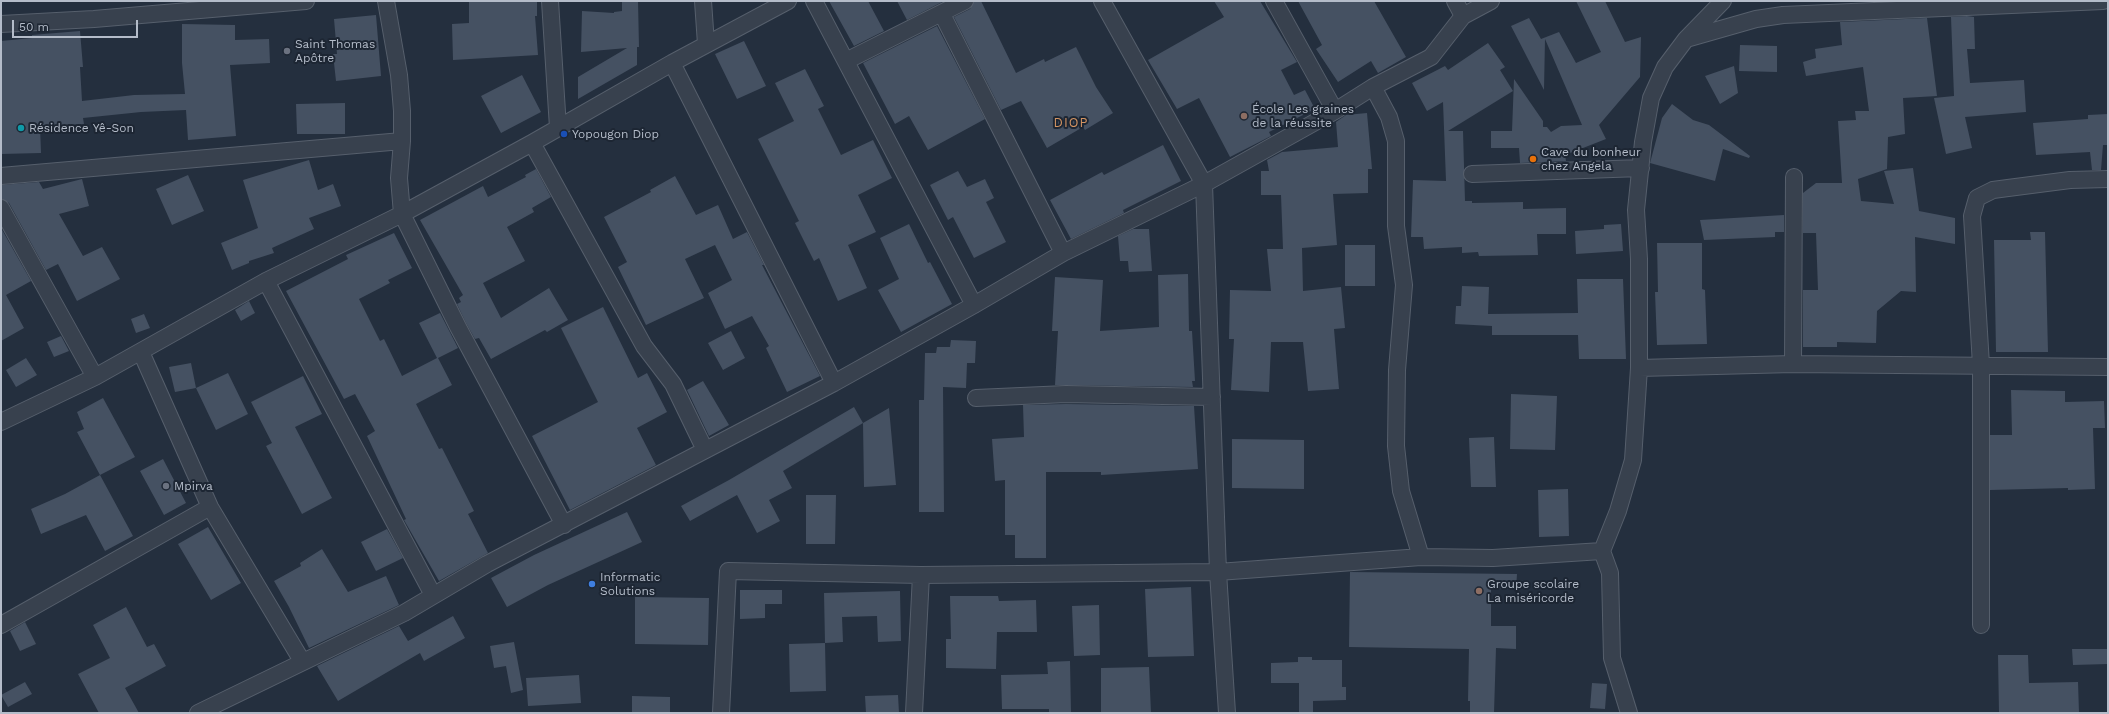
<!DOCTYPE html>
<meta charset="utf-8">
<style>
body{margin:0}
#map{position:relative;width:2109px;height:714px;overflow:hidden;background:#242f3e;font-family:"Work Sans",sans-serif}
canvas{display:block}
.frame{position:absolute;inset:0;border:2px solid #b4bcc9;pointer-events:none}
.scale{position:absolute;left:12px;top:20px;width:126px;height:18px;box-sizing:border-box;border:2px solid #b4bcc9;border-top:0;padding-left:5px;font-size:12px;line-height:14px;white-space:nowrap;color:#b4bcc9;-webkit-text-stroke:3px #1d2633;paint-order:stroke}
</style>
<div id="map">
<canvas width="2109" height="714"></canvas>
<div class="frame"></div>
<div class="scale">50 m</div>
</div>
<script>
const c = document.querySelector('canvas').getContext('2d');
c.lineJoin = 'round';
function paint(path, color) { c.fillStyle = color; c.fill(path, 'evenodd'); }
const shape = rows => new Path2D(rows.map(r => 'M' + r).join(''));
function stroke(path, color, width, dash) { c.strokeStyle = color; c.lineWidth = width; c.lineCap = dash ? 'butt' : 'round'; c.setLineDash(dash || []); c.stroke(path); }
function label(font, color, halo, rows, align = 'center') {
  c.font = font + ' "Work Sans",sans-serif'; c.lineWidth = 4; c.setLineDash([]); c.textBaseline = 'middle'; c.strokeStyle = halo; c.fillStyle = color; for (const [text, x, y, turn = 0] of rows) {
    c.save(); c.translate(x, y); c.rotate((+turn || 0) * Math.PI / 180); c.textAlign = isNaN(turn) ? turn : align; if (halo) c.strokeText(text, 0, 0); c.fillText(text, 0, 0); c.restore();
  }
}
const building = shape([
 [469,1,537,1,537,16,535,16,538,55,453,60,452,24,469,23],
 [622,1,638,1,639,47,637,47,637,65,578,99,578,77,627,48,581,52,582,11,614,13,614,12,622,11],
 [829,1,868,1,884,31,854,46],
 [897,1,944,1,907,20],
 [974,1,981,1,1016,73,1044,59,1045,62,1076,47,1096,87,1113,113,1085,130,1083,127,1047,148,1021,101,1001,110,954,17,970,9],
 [1214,1,1260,1,1297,62,1281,70,1294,95,1305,90,1315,109,1269,132,1271,136,1230,157,1199,98,1177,109,1148,60,1224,17],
 [1298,1,1374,1,1406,57,1378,73,1371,61,1338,82,1316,49,1322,45],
 [1576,1,1605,1,1625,42,1641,37,1640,77,1599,125,1606,139,1565,155,1566,161,1520,163,1519,148,1491,148,1491,131,1512,131,1514,79,1543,121,1543,127,1547,127,1551,132,1561,126,1582,125,1545,39,1544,90,1511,26,1529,18,1541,39,1559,32,1576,63,1601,52],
 [376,15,381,76,336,81,333,54,337,54,334,19],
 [1967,16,1974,17,1975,49,1967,49,1970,83,2024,80,2026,112,1965,117,1972,148,1946,154,1934,98,1954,96,1951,17],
 [1927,18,1937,96,1903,98,1905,134,1888,137,1887,169,1858,179,1861,201,1894,204,1884,171,1913,168,1919,211,1955,218,1955,244,1915,237,1916,292,1901,291,1877,311,1876,343,1837,342,1837,347,1803,347,1803,290,1818,290,1816,233,1803,233,1803,193,1816,183,1842,183,1838,121,1856,120,1855,111,1869,111,1863,67,1806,76,1803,62,1816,58,1815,49,1842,45,1840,22],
 [182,24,235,25,235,40,269,39,270,63,230,65,236,136,188,140,186,110,141,112,83,118,84,124,40,126,41,153,1,154,1,41,32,38,32,35,80,31,83,67,80,67,82,101,134,95,185,94,182,63],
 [937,26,985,119,928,150,909,116,895,124,863,63],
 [744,41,766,86,737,99,715,54],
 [1488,43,1505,67,1500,70,1513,91,1448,131,1463,131,1465,201,1472,201,1472,203,1523,202,1523,209,1566,208,1566,234,1537,234,1538,255,1479,256,1478,252,1462,253,1462,247,1424,249,1423,237,1411,237,1413,180,1446,181,1443,102,1427,111,1412,83,1445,66,1448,70],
 [1740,45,1777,46,1777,72,1739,71],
 [1734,66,1738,93,1720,104,1705,76],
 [805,69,824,106,818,109,841,155,873,140,892,178,858,195,876,232,848,245,867,288,838,301,819,258,814,261,795,223,799,221,758,139,794,121,775,83],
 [522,75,541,112,501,133,481,96],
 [345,103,345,134,297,134,296,104],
 [1672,104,1693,120,1709,125,1750,156,1749,158,1723,149,1715,181,1650,163,1662,118],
 [1367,113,1372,169,1368,169,1368,193,1333,194,1337,245,1302,248,1303,291,1341,287,1345,328,1334,329,1339,389,1308,391,1303,342,1271,342,1269,392,1231,390,1234,339,1229,339,1230,290,1271,291,1267,249,1283,249,1281,195,1261,195,1261,171,1269,171,1267,160,1282,152,1338,147,1336,122,1346,115],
 [2108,114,2108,145,2103,145,2101,170,2092,170,2090,152,2036,155,2033,123,2088,119,2088,115],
 [1163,145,1181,181,1123,210,1124,213,1071,239,1050,200,1102,172,1104,175],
 [309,160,318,190,333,184,341,206,309,218,314,229,272,248,274,253,249,261,249,263,232,270,221,243,258,228,243,180],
 [536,169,551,197,532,208,534,212,507,227,525,261,483,283,501,318,549,288,568,320,547,332,545,330,491,359,479,338,475,339,466,323,457,304,461,302,459,298,463,295,420,220,483,186,488,197,526,177,525,175],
 [958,171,967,187,985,179,994,198,986,202,1006,242,974,258,953,217,948,220,930,185],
 [188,175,204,211,172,225,156,189],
 [675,176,696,215,718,205,733,239,747,232,764,265,762,265,820,376,787,392,766,348,769,346,752,316,725,329,708,293,732,280,715,245,685,259,704,298,646,325,618,267,627,262,604,217,651,192,650,190],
 [82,179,89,206,59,214,83,256,102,247,120,279,77,301,58,264,46,270,9,203,1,199,1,185,39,182,43,189],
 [1784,215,1784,232,1775,232,1775,237,1704,240,1700,220],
 [909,224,928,263,930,262,952,304,901,332,878,290,899,279,880,238],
 [1621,224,1623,251,1576,254,1575,231,1604,229,1604,225],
 [1,228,31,281,6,295,24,328,1,341],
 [1133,229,1149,229,1152,271,1129,272,1128,261,1120,261,1118,236],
 [2030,232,2045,232,2048,352,1996,352,1994,240,2031,240],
 [394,233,412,268,388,280,390,283,359,299,380,341,384,339,402,376,437,358,419,323,440,313,458,348,438,358,452,385,416,404,439,449,442,448,474,511,468,514,488,553,439,581,404,520,406,519,367,436,375,431,355,394,344,399,286,291,348,259,346,255],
 [1657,243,1702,243,1702,289,1705,290,1707,344,1657,345,1655,292,1658,292],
 [1345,245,1375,245,1375,286,1345,286],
 [1188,274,1189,331,1192,331,1195,381,1192,381,1193,387,1055,385,1058,331,1052,331,1055,277,1103,280,1100,331,1159,327,1158,275],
 [1577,279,1623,279,1626,359,1579,359,1578,335,1492,335,1492,326,1455,324,1456,306,1461,306,1462,286,1489,287,1488,314,1578,313],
 [249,301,255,313,241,321,235,310],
 [603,307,638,378,647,373,667,412,637,428,656,465,570,510,532,436,598,402,561,328],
 [144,314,150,328,136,333,131,319],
 [731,331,745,358,723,370,708,343],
 [61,336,69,351,54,357,47,342],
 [951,340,976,341,975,363,967,363,966,388,943,387,944,512,919,512,919,400,924,400,925,353,936,353,937,347,950,347],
 [26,358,37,375,16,387,6,370],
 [191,363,196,388,175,392,169,367],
 [228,373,248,414,216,430,196,388],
 [303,376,322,414,295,427,332,498,302,514,266,446,272,443,251,402],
 [703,381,729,425,709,436,687,390],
 [2011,390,2065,391,2065,402,2104,401,2105,428,2093,428,2095,489,2068,490,2068,488,1990,490,1990,435,2012,435],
 [1511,394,1557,396,1555,450,1510,449],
 [103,398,135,457,100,475,133,536,105,551,86,515,41,534,31,509,65,494,100,475,77,432,84,429,77,412],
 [1066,404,1194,406,1198,469,1101,475,1101,472,1046,472,1046,558,1015,558,1015,535,1005,535,1005,480,995,481,992,439,1024,437,1023,405],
 [854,407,863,423,783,471,792,488,769,500,780,521,757,533,737,495,690,521,681,506,729,480],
 [889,408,896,485,864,487,863,423],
 [1494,437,1496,487,1471,487,1469,438],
 [1232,439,1304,440,1304,489,1232,488],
 [163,459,186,503,164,515,140,471],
 [1568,489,1569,536,1539,537,1538,490],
 [806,495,836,495,835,544,806,544],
 [627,512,642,542,548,585,507,607,491,578,534,555],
 [208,527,241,583,211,600,178,544],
 [387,529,403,558,376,571,361,542],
 [322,549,348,592,386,576,399,605,309,648,289,607,274,581,301,566,300,563],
 [1350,572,1517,574,1516,589,1491,588,1491,626,1516,626,1516,649,1496,648,1494,713,1470,713,1470,701,1468,701,1469,649,1349,647],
 [1191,587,1194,656,1148,657,1145,589],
 [740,590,782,590,782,604,765,604,765,618,740,619],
 [900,591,901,641,878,642,877,616,842,617,843,642,825,643,824,593],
 [950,596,998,596,999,601,1036,600,1037,632,997,632,996,669,946,668,946,639,951,639],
 [635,597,709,598,708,645,635,644],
 [1099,605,1100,655,1074,656,1072,606],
 [126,607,147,647,154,644,166,666,125,688,139,713,99,713,78,674,110,658,93,625],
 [453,616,465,638,424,661,420,653,338,701,317,666,399,626,408,641],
 [25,622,36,644,20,651,10,631],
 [514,642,523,690,511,693,506,666,494,668,490,646],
 [825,643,826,691,790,692,789,644],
 [2072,649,2108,649,2108,664,2073,665],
 [1998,655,2028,655,2029,683,2078,682,2079,713,1999,713],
 [1298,657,1312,657,1312,660,1342,660,1342,687,1346,687,1346,700,1313,701,1313,712,1299,712,1299,683,1271,683,1271,663,1298,662],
 [1070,661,1071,713,1049,713,1049,709,1002,709,1001,675,1048,674,1047,662],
 [1149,667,1151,713,1101,713,1101,668],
 [579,675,581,703,528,706,526,678],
 [25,682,32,694,8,707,1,695],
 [1592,683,1607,684,1605,709,1590,708],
 [898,695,899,713,866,713,865,696],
 [632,696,670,697,670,713,632,713]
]);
const minor = shape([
 [386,1,399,75,402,111,402,141,399,178,402,214,458,327,564,525],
 [550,1,558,128],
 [703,1,706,44],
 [814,1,974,305],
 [1102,1,1204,184,1218,572,1227,713],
 [1274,1,1335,111],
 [1455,1,1463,16],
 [942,14,1063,253],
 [1,24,94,19,306,1],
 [1686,39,1756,19,1783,15,2103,1],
 [846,61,965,1],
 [672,63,834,383],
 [1373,87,1389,117,1396,141,1396,226,1404,285,1397,370,1396,446,1401,491,1421,557],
 [532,143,644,346,673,384,705,450],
 [1472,174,1641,168],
 [1,176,402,141],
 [1,208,95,377],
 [266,281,433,595],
 [141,352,210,507,302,661],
 [1793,364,1794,177],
 [1639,368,1793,364,2108,367],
 [976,398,1066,394,1212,397],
 [1,422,95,377,266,281,402,214,532,143,672,63,788,1],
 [1,625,210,507],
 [1981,625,1981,365,1972,216,1977,198,1993,190,2008,188,2070,180,2108,179],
 [198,713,404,613,487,564,834,383,974,305,1063,253,1204,184,1335,111,1373,87,1431,57,1463,16,1491,1],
 [721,713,728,571,921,575,1218,572,1421,557,1493,558,1602,551],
 [914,713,921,575],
 [1629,713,1612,658,1610,573,1602,551,1618,511,1633,460,1639,368,1639,259,1636,210,1643,142,1651,98,1665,67,1686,39,1723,1]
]);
const markers = [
 [287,51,4,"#6b7280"],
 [1244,116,4,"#8d6e63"],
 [21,128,4,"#0f9aa8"],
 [564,134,4,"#1a4fb4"],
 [1533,159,4,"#e8710a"],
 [166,486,4,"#6b7280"],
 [592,584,4,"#3f7fe0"],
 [1479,591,4,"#8d6e63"]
];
const poiNames = [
 ["Saint Thomas",295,44],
 ["Apôtre",295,58],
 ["École Les graines",1252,109],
 ["de la réussite",1252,123],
 ["Résidence Yê-Son",29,128],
 ["Yopougon Diop",572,134],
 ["Cave du bonheur",1541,152],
 ["chez Angela",1541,166],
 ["Mpirva",174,486],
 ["Informatic",600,577],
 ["Solutions",600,591],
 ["Groupe scolaire",1487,584],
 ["La miséricorde",1487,598]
];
const neighbourhoodNames = [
 ["DIOP",1071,123]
];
paint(building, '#455162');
stroke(minor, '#565f6c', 18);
stroke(minor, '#38414e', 16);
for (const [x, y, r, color] of markers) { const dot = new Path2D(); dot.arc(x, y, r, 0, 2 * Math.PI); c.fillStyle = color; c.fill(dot); stroke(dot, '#1d2633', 1.5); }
label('12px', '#b4bcc9', '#1d2633', poiNames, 'left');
c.letterSpacing = '1px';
label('13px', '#d59563', '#1d2633', neighbourhoodNames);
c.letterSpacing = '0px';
</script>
